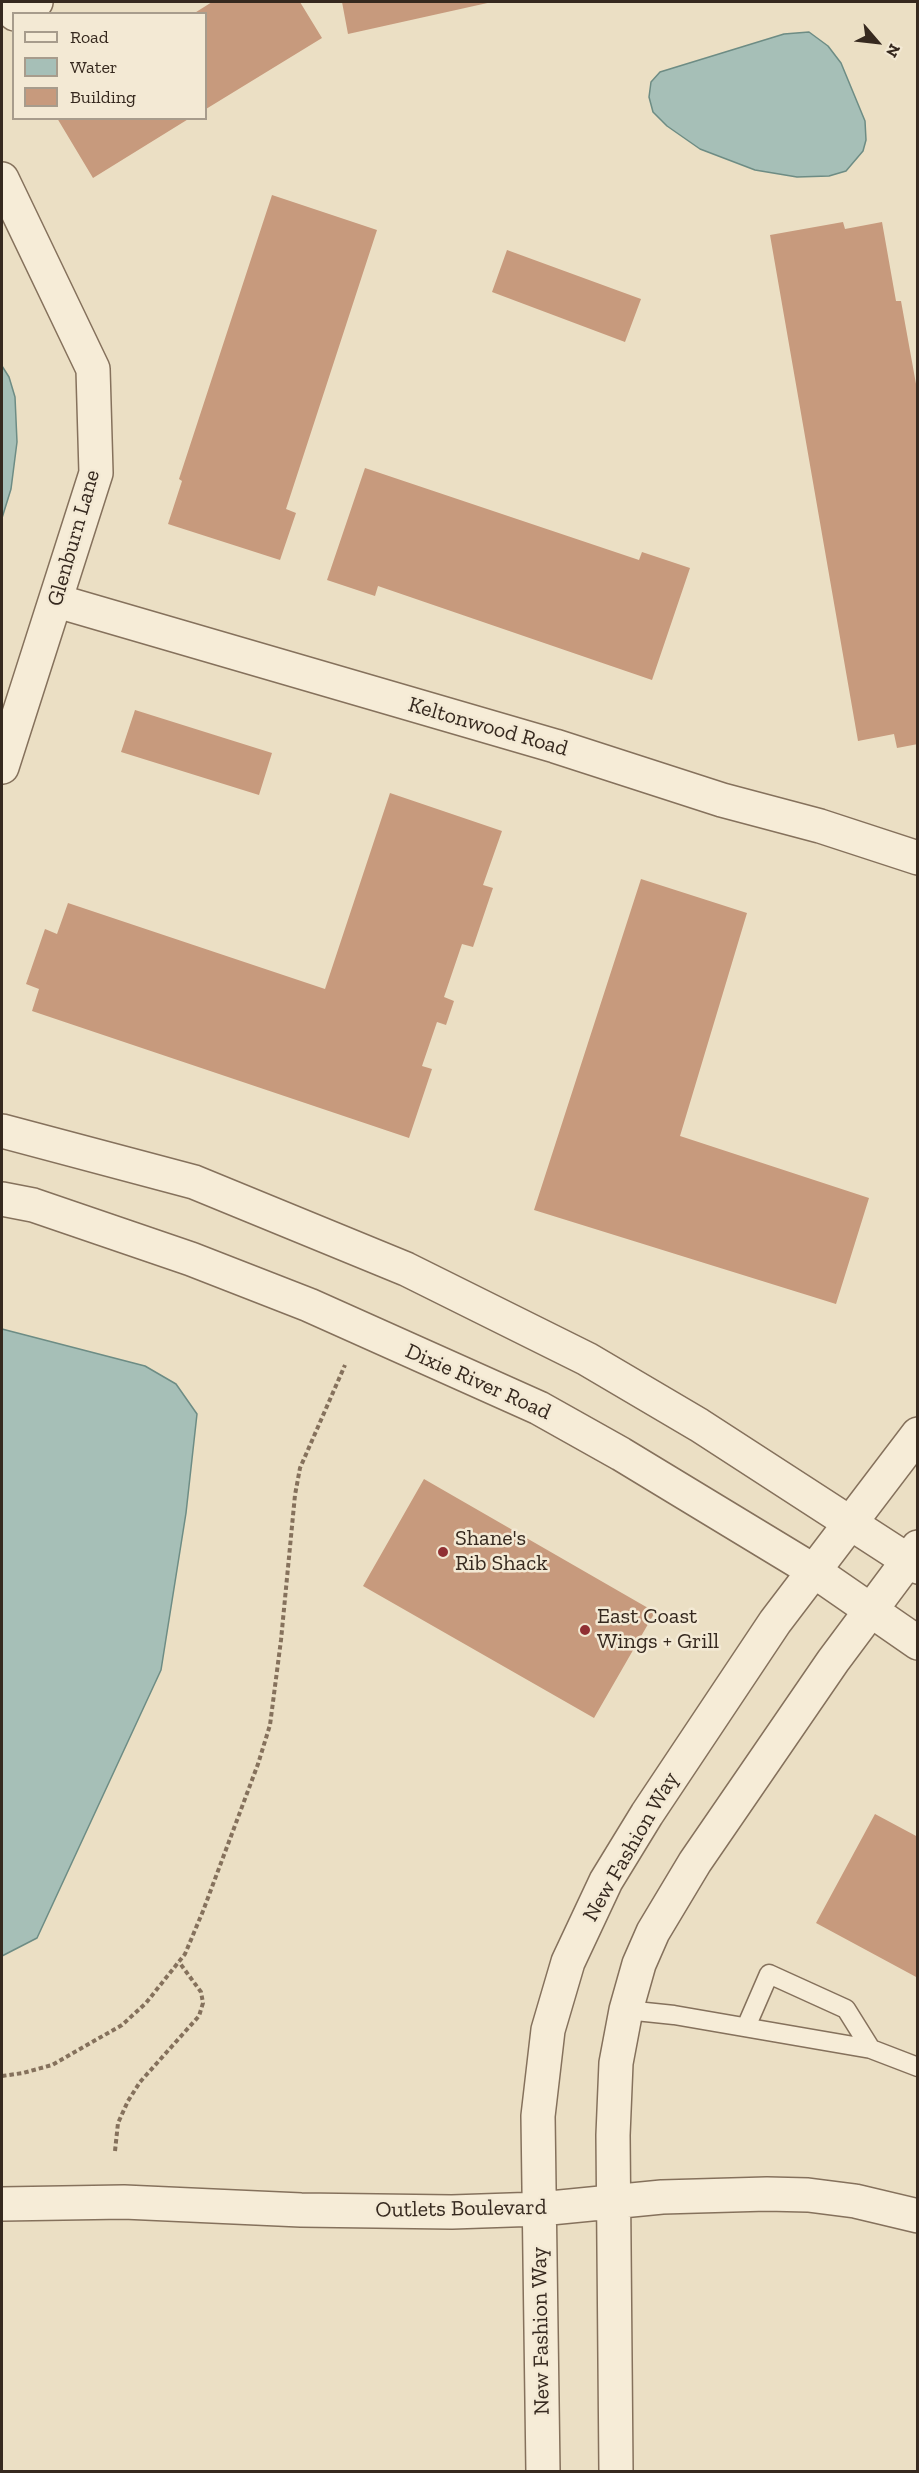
<!DOCTYPE html>
<style>
body{margin:0}
#map{position:relative;width:919px;height:2473px;overflow:hidden;background:#ebdfc4;font-family:"Zilla Slab",serif}
canvas{display:block}
.frame{position:absolute;inset:0;border:3px solid #36291f;pointer-events:none}
.legend{position:absolute;left:12px;top:12px;width:195px;height:108px;box-sizing:border-box;background:#f3e9d4;border:2px solid #a79c8c;margin:0;padding:8px 10px;list-style:none;font-size:18px;color:#36291f}
.legend li{display:flex;align-items:center;gap:12px;height:30px}
.legend b{width:30px;border:2px solid #a79c8c}
.north{position:absolute;left:847px;top:12px;width:60px;height:60px;-webkit-text-stroke:4px #f3e9d4;paint-order:stroke;rotate:118deg;font-size:16px;font-weight:700;line-height:24px;text-align:center;color:#36291f}
.north::after{content:'';display:block;margin:auto;width:21px;height:27px;background:#36291f;clip-path:polygon(50% 0,100% 100%,50% 72%,0 100%)}
</style>
<div id="map">
<canvas width="919" height="2473"></canvas>
<div class="frame"></div>
<ul class="legend">
<li><b style="height:8px;background:#f6ecd7"></b>Road</li>
<li><b style="height:16px;background:#a6bfb7"></b>Water</li>
<li><b style="height:16px;background:#c79a7d"></b>Building</li>
</ul>
<div class="north">N</div>
</div>
<script>
const c = document.querySelector('canvas').getContext('2d');
c.lineJoin = 'round';
function paint(path, color) { c.fillStyle = color; c.fill(path, 'evenodd'); }
const shape = rows => new Path2D(rows.map(r => 'M' + r).join(''));
function stroke(path, color, width, dash) { c.strokeStyle = color; c.lineWidth = width; c.lineCap = dash ? 'butt' : 'round'; c.setLineDash(dash || []); c.stroke(path); }
function label(font, color, halo, rows, align = 'center') {
  c.font = font + ' "Zilla Slab",serif'; c.lineWidth = 5; c.setLineDash([]); c.textBaseline = 'middle'; c.strokeStyle = halo; c.fillStyle = color; for (const [text, x, y, turn = 0] of rows) {
    c.save(); c.translate(x, y); c.rotate((+turn || 0) * Math.PI / 180); c.textAlign = isNaN(turn) ? turn : align; if (halo) c.strokeText(text, 0, 0); c.fillText(text, 0, 0); c.restore();
  }
}
const water = shape([
 [809,32,828,46,841,63,865,121,866,140,863,151,846,171,829,176,797,177,755,170,700,149,667,126,653,112,649,97,651,82,660,72,784,34,809,32],
 [2,366,9,377,15,397,17,442,11,489,2,518,2,366],
 [2,1329,145,1366,176,1384,197,1414,186,1513,161,1670,37,1938,2,1956,2,1329]
]);
const building = shape([
 [212,2,300,2,322,38,206,109,206,14,193,14],
 [342,2,492,2,348,34],
 [57,118,190,118,93,178],
 [272,195,377,230,286,509,296,513,280,560,168,524,182,481,179,479],
 [843,222,845,229,882,222,896,301,901,301,918,395,918,744,897,748,894,734,858,741,770,235],
 [507,250,641,299,625,342,492,292],
 [365,468,639,560,642,552,690,568,652,680,378,586,375,596,327,580],
 [135,710,272,753,259,795,121,752],
 [390,793,502,831,483,885,493,888,473,947,462,944,444,997,454,1001,446,1025,437,1022,422,1066,432,1069,409,1138,32,1011,39,989,26,984,45,929,57,934,68,903,325,989],
 [641,879,747,913,680,1136,869,1198,836,1304,534,1210],
 [424,1479,655,1612,594,1718,363,1586],
 [875,1814,918,1837,918,1978,816,1923]
]);
const path = shape([
 [2,2076,23,2073,52,2065,122,2025,146,2003,185,1954,203,1911,258,1764,270,1725,281,1640,295,1495,300,1468,345,1365],
 [115,2151,118,2123,128,2101,140,2082,199,2016,203,2003,201,1992,179,1962]
]);
const service = shape([
 [626,2010,674,2015,871,2049,918,2067],
 [746,2027,769,1974,846,2009,871,2049]
]);
const minor = shape([
 [15,14,36,2],
 [2,179,93,369,96,473,2,767],
 [57,601,555,746,722,800,820,826,918,858],
 [2,2204,124,2202,301,2210,452,2212,540,2209,662,2197,767,2194,808,2195,855,2201,918,2216],
 [543,2472,538,2116,548,2030,568,1962,606,1881,647,1814,775,1622,918,1434],
 [616,2472,613,2135,616,2063,626,2010,639,1964,653,1932,695,1862,833,1661,918,1547]
]);
const tertiary = shape([
 [2,1131,194,1182,406,1269,587,1359,699,1425,918,1567],
 [2,1199,33,1205,191,1259,309,1305,539,1408,621,1454,814,1571,918,1643]
]);
const markers = [
 [443,1552,6,"#903033"],
 [585,1630,6,"#903033"]
];
const streetNames = [
 ["Glenburn Lane",74,538,-74],
 ["Keltonwood Road",488,727,16],
 ["Dixie River Road",478,1382,24],
 ["New Fashion Way",631,1847,-60],
 ["Outlets Boulevard",461,2209,-1],
 ["New Fashion Way",541,2331,-91]
];
const poiNames = [
 ["Shane's",455,1539],
 ["Rib Shack",455,1564],
 ["East Coast",597,1617],
 ["Wings + Grill",597,1642]
];
paint(water, '#a6bfb7');
stroke(water, '#6d8c84', 1.5);
paint(building, '#c79a7d');
stroke(service, '#85715c', 21);
stroke(minor, '#85715c', 36);
stroke(tertiary, '#85715c', 36);
stroke(path, '#85715c', 4, [4.5, 3]);
stroke(service, '#f6ecd7', 18);
stroke(minor, '#f6ecd7', 33);
stroke(tertiary, '#f6ecd7', 33);
for (const [x, y, r, color] of markers) { const dot = new Path2D(); dot.arc(x, y, r, 0, 2 * Math.PI); c.fillStyle = color; c.fill(dot); stroke(dot, '#f3e9d4', 2); }
label('22px', '#36291f', '#f3e9d4', streetNames);
label('22px', '#36291f', '#f3e9d4', poiNames, 'left');
</script>
